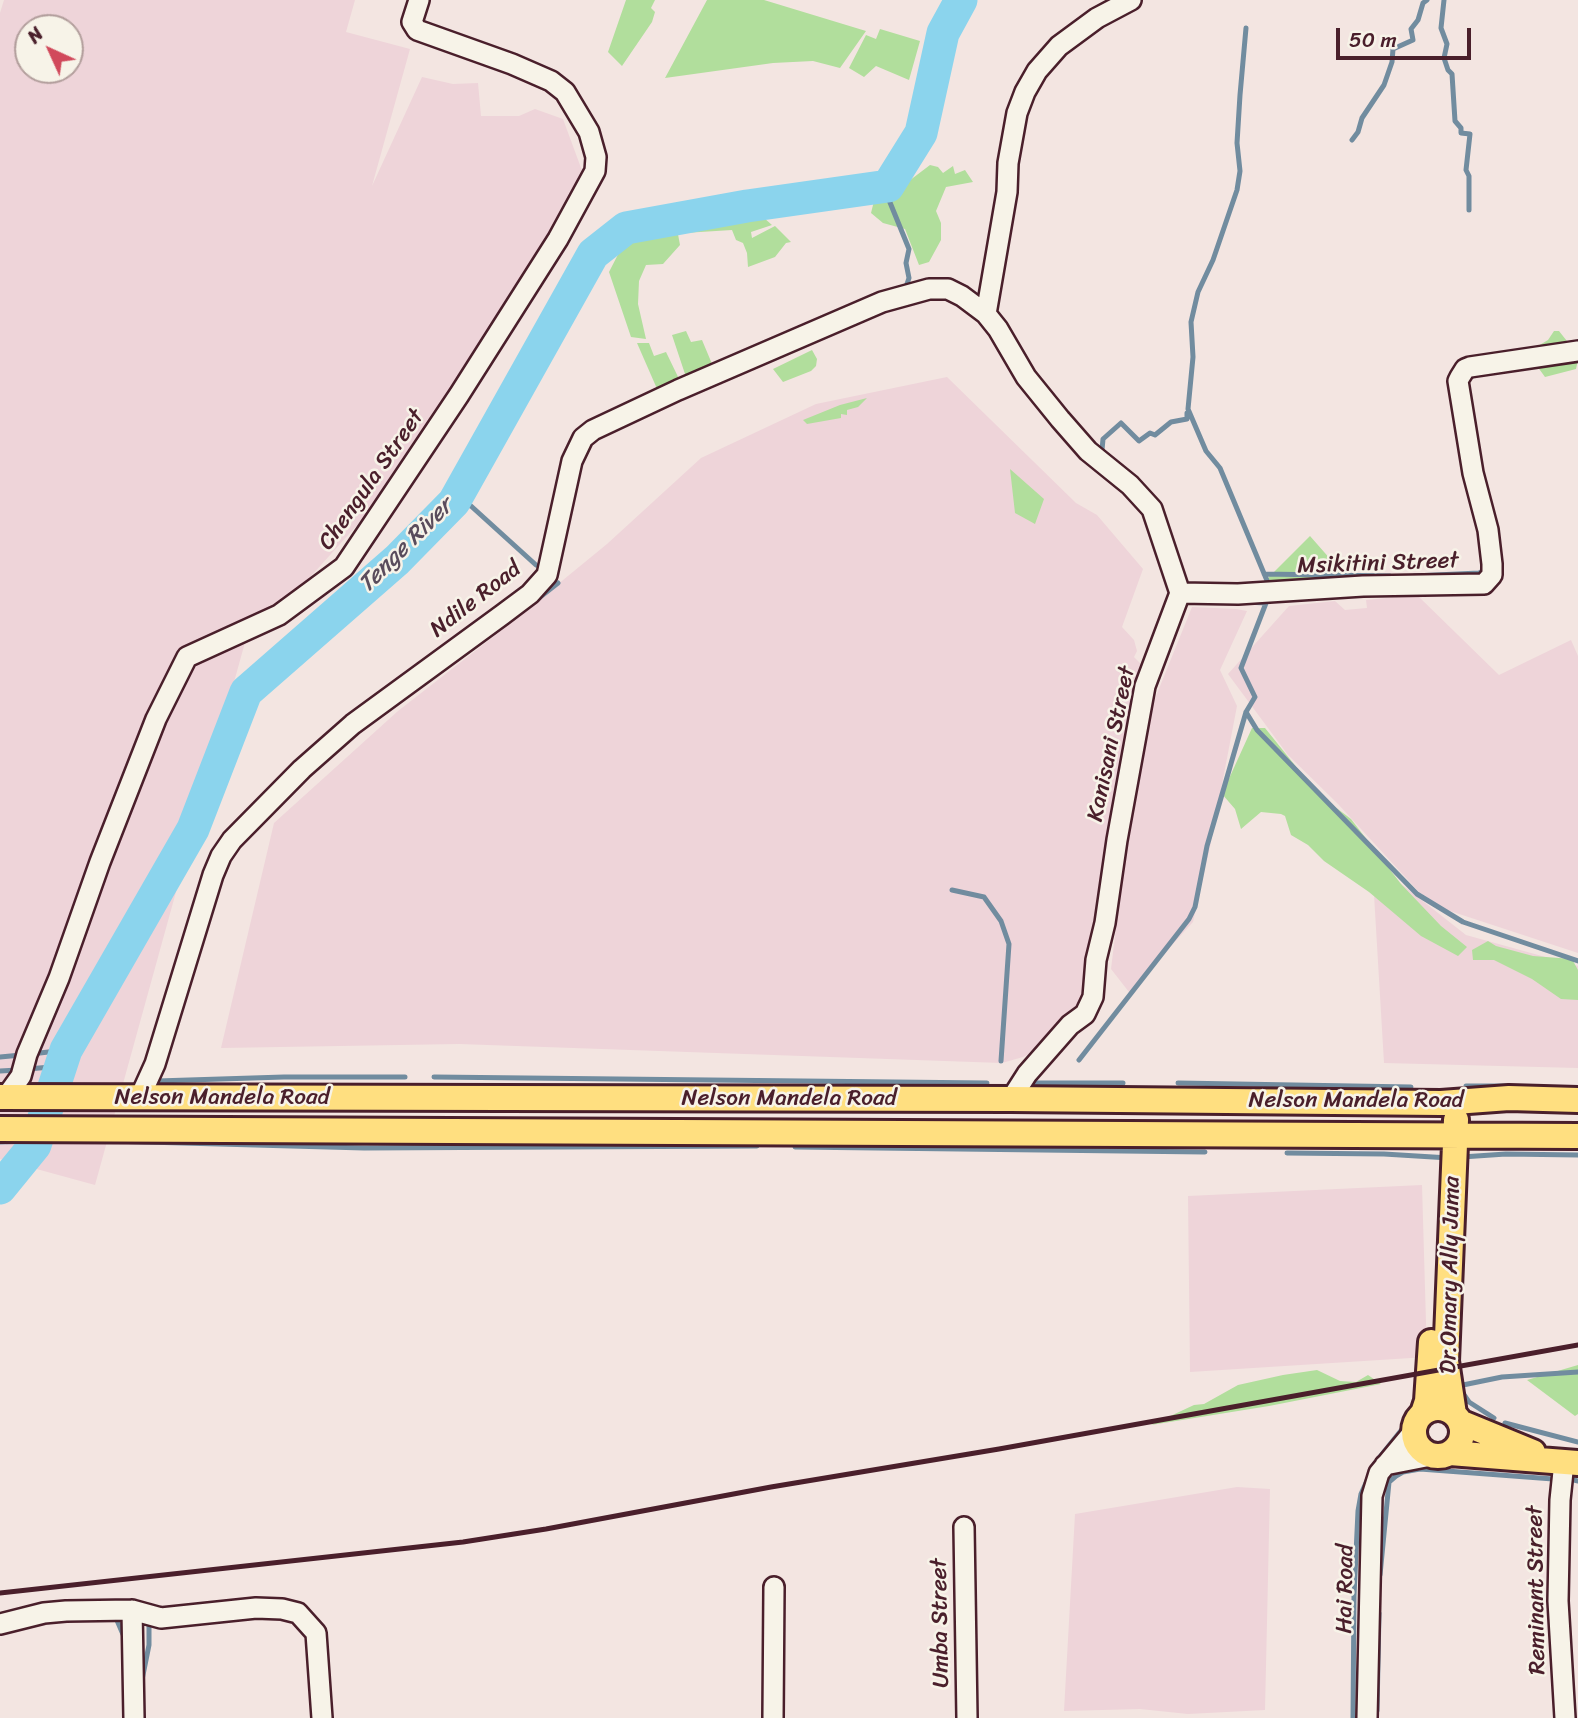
<!DOCTYPE html>
<style>
body{margin:0}
#map{position:relative;width:1578px;height:1718px;overflow:hidden;background:#f3e5e1;font-family:Sriracha,sans-serif}
canvas{display:block}
.north{position:absolute;left:14px;top:14px;width:70px;height:70px;box-sizing:border-box;background:#f7f3e8;border:2px solid #b29e9c;border-radius:50%;rotate:315deg;font-size:19px;font-weight:700;line-height:28px;text-align:center;color:#4a1f2b}
.north::after{content:'';display:block;margin:auto;width:24px;height:32px;background:#d1495b;clip-path:polygon(50% 0,100% 100%,50% 72%,0 100%)}
.scale{position:absolute;left:1336px;top:28px;width:135px;height:32px;box-sizing:border-box;border:4px solid #4a1f2b;border-top:0;padding-left:9px;font-size:21px;line-height:24px;white-space:nowrap;color:#4a1f2b;-webkit-text-stroke:5px #f7f3e8;paint-order:stroke}
</style>
<div id="map">
<canvas width="1578" height="1718"></canvas>
<div class="north">N</div>
<div class="scale">50 m</div>
</div>
<script>
const c = document.querySelector('canvas').getContext('2d');
c.lineJoin = 'round';
function paint(path, color) { c.fillStyle = color; c.fill(path, 'evenodd'); }
const shape = rows => new Path2D(rows.map(r => 'M' + r).join(''));
function stroke(path, color, width, dash) { c.strokeStyle = color; c.lineWidth = width; c.lineCap = dash ? 'butt' : 'round'; c.setLineDash(dash || []); c.stroke(path); }
function label(font, color, halo, rows, align = 'center') {
  c.font = font + ' Sriracha,sans-serif'; c.lineWidth = 5; c.setLineDash([]); c.textBaseline = 'middle'; c.strokeStyle = halo; c.fillStyle = color; for (const [text, x, y, turn = 0] of rows) {
    c.save(); c.translate(x, y); c.rotate((+turn || 0) * Math.PI / 180); c.textAlign = isNaN(turn) ? turn : align; if (halo) c.strokeText(text, 0, 0); c.fillText(text, 0, 0); c.restore();
  }
}
const built = shape([
 [4,0,355,0,346,32,410,49,372,186,422,77,453,84,478,83,481,116,519,116,535,109,563,119,584,176,387,492,293,596,252,617,95,1185,0,1159,0,13],
 [28,28,70,28,70,70,28,70],
 [947,377,1076,503,1097,515,1143,569,1122,627,1134,640,1137,651,1134,657,1141,664,1131,697,1087,1005,1041,1048,1023,1057,1002,1063,459,1044,221,1048,274,823,398,711,502,630,607,544,701,458,816,404],
 [1417,595,1499,675,1571,640,1578,656,1578,953,1447,910,1419,892,1338,804,1288,755,1228,674,1289,606,1335,601,1345,610,1367,608,1366,600],
 [1192,607,1236,609,1247,611,1220,670,1237,706,1210,847,1193,922,1129,992,1111,969,1129,821,1154,701],
 [1372,861,1466,935,1578,966,1578,1068,1384,1063],
 [1422,1185,1427,1357,1190,1372,1188,1196],
 [1237,1487,1270,1489,1265,1710,1188,1714,1140,1709,1064,1711,1075,1514]
]);
const green = shape([
 [626,0,655,0,651,8,655,12,652,22,622,66,608,52],
 [707,0,764,0,866,31,840,68,813,61,773,63,665,78],
 [880,29,920,41,909,80,876,66,864,77,849,68,866,35,876,39],
 [930,165,938,167,943,173,953,166,955,174,965,170,973,182,946,187,936,211,941,223,941,240,929,262,919,265,905,229,883,223,871,213,875,197,892,197,901,187],
 [755,210,772,225,751,232,752,238,775,226,791,242,786,243,775,257,748,267,747,253,743,243,736,240,732,230,684,233,692,232,696,225,731,219,731,214],
 [677,229,680,245,663,264,646,265,639,281,638,304,646,339,631,337,609,272,627,237,632,232],
 [686,331,691,342,702,340,715,371,687,380,672,335],
 [1554,331,1559,331,1578,355,1578,360,1576,369,1545,377,1537,366,1538,346,1548,340],
 [637,343,649,343,654,356,666,352,681,383,658,391],
 [812,350,817,359,816,366,811,371,783,382,773,369],
 [867,398,858,407,847,410,847,415,841,414,841,418,807,424,803,420,840,405],
 [1010,469,1044,499,1035,524,1015,513],
 [1310,536,1339,569,1337,583,1257,589],
 [1252,728,1265,728,1318,794,1351,819,1401,884,1441,926,1467,947,1458,956,1421,936,1369,892,1324,861,1308,845,1291,835,1285,816,1281,814,1261,812,1241,829,1235,809,1222,794],
 [1488,941,1496,946,1533,956,1572,959,1578,970,1578,1000,1561,999,1532,979,1494,960,1473,960,1472,950],
 [1578,1365,1578,1414,1575,1416,1527,1380],
 [1317,1370,1340,1381,1356,1382,1368,1375,1381,1384,1269,1406,1151,1425,1194,1405,1204,1404,1238,1385,1283,1375]
]);
const stream = shape([
 [1444,0,1441,28,1447,44,1444,58,1448,70,1452,74,1455,121,1461,128,1461,133,1470,134,1466,170,1469,176,1469,210],
 [1246,28,1240,95,1237,143,1240,171,1237,190,1213,260,1198,292,1191,322,1193,357,1188,409,1206,451,1220,468,1268,583],
 [1352,140,1358,132,1362,118,1384,85,1392,62,1393,49,1413,40,1411,29,1418,20,1423,3,1427,0],
 [888,186,889,200,909,249,906,263,909,278,906,287,902,290],
 [1098,451,1100,453,1102,450,1103,439,1121,423,1139,441,1150,433,1155,435,1171,422,1187,419,1187,413],
 [454,502,471,506,536,565],
 [1264,574,1390,576],
 [1414,576,1479,573,1487,568],
 [535,601,558,583],
 [1246,712,1257,730,1417,894,1463,922,1578,961],
 [952,890,984,897,1001,921,1009,944,1001,1061],
 [31,1054,66,1050],
 [0,1057,21,1055],
 [1079,1060,1189,919,1195,907,1207,846,1246,712,1255,697,1241,668,1266,603,1246,602],
 [28,1069,62,1066],
 [0,1071,18,1070],
 [434,1077,987,1083],
 [157,1081,284,1077,405,1077],
 [1030,1083,1123,1083],
 [1178,1083,1411,1087],
 [1466,1086,1508,1086],
 [110,1141,364,1148,757,1146],
 [0,1142,33,1141],
 [795,1147,1205,1152],
 [1287,1153,1384,1154,1449,1158],
 [1462,1157,1506,1154,1578,1155],
 [1494,1418,1469,1402,1458,1386,1502,1377,1578,1372],
 [1505,1423,1578,1442],
 [1574,1480,1578,1481],
 [1380,1575,1389,1482,1396,1476,1403,1472,1420,1469,1553,1479],
 [118,1616,116,1618,125,1639],
 [142,1680,149,1645,149,1620],
 [1377,1711,1379,1613],
 [1353,1718,1354,1596,1358,1511,1361,1494,1375,1463,1415,1413]
]);
const river = shape([
 [0,1188,35,1145,66,1050,193,829,246,692,397,560,454,502,593,254,626,228,747,206,888,186,921,133,943,33,961,0]
]);
const minor = shape([
 [986,314,1007,192,1008,163,1017,113,1025,92,1037,71,1059,46,1097,18,1131,0],
 [1180,593,1238,594,1363,586,1484,584,1492,575,1492,564,1488,530,1473,473,1458,381,1460,377,1465,369,1470,367,1578,351],
 [6,1097,21,1076,27,1054,59,978,100,862,156,719,187,657,279,615,344,567,459,395,558,239,595,171,596,157,589,132,565,92,551,81,512,64,417,30,412,22,419,0],
 [140,1097,155,1064,213,875,221,856,232,840,302,769,353,724,502,615,530,594,547,575,572,461,583,438,593,430,678,390,882,302,929,289,948,289,962,296,986,314,998,329,1026,377,1060,419,1088,451,1130,485,1152,509,1180,593,1145,686,1117,840,1105,923,1096,960,1093,997,1085,1014,1070,1025,1027,1074,1011,1099],
 [1564,1462,1560,1500,1558,1601,1565,1718],
 [1385,1465,1431,1456],
 [964,1527,967,1718],
 [132,1610,134,1718],
 [0,1624,44,1613,66,1611,132,1610,161,1618,256,1608,282,1609,298,1613,316,1633,322,1718],
 [773,1718,774,1587],
 [1367,1718,1372,1496,1379,1473,1414,1431]
]);
const major = shape([
 [0,1097,1011,1099,1441,1103,1509,1098,1578,1100],
 [0,1129,1578,1136],
 '1414 1432a24 24 0 1 1 48 0a24 24 0 1 1-48 0Z',
 [1423,1413,1427,1401,1431,1342],
 [1454,1414,1446,1361,1456,1120],
 [1460,1422,1533,1452],
 [1450,1453,1578,1463]
]);
const rail = shape([
 [0,1593,463,1542,546,1529,771,1487,999,1449,1578,1345]
]);
const streetNames = [
 ["Chengula Street",372,480,-55],
 ["Msikitini Street",1378,564,-2],
 ["Ndile Road",476,600,-38],
 ["Kanisani Street",1112,744,-78],
 ["Nelson Mandela Road",222,1098],
 ["Nelson Mandela Road",789,1099],
 ["Nelson Mandela Road",1356,1101],
 ["Dr.Omary Ally Juma",1451,1275,-89],
 ["Hai Road",1346,1589,-89],
 ["Reminant Street",1537,1590,-91],
 ["Umba Street",941,1623,-91]
];
const waterNames = [
 ["Tenge River",406,546,-45]
];
paint(built, '#eed4d9');
paint(green, '#b1de9c');
stroke(stream, '#718c9f', 5);
stroke(river, '#8bd4ed', 33);
stroke(minor, '#4a1f2b', 24);
stroke(major, '#4a1f2b', 30);
stroke(minor, '#f7f3e8', 19);
stroke(major, '#ffdf80', 24);
stroke(rail, '#4a1f2b', 5);
label('23px', '#4a1f2b', '#f7f3e8', streetNames);
label('italic 24px', '#5a4c5c', '#f7f3e8', waterNames);
</script>
